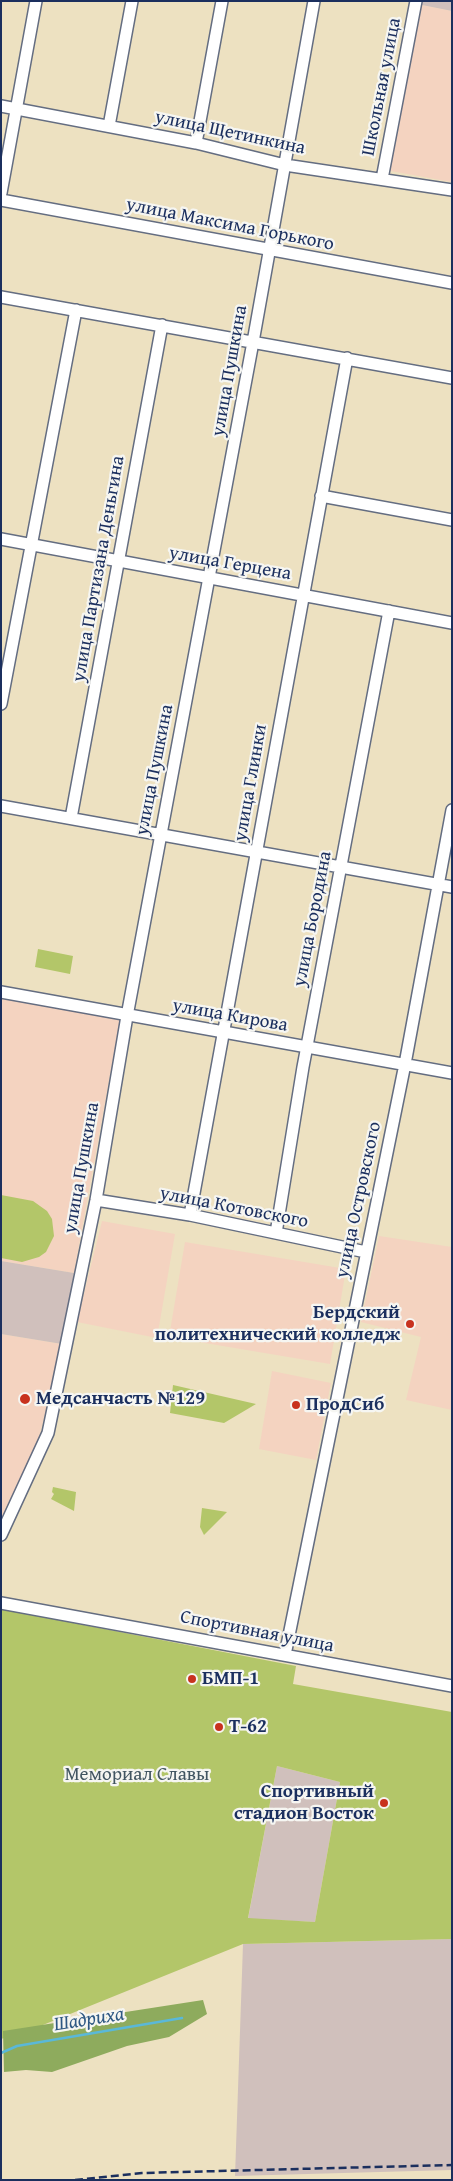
<!DOCTYPE html>
<meta charset="utf-8">
<style>
body{margin:0}
#map{position:relative;width:453px;height:2181px;overflow:hidden;background:#ede1c1;font-family:"Gentium Book Plus",serif}
canvas{display:block}
.frame{position:absolute;inset:0;border:2px solid #1b2f5e;pointer-events:none}
</style>
<div id="map">
<canvas width="453" height="2181"></canvas>
<div class="frame"></div>
</div>
<script>
const c = document.querySelector('canvas').getContext('2d');
c.lineJoin = 'round';
function paint(path, color) { c.fillStyle = color; c.fill(path, 'evenodd'); }
const shape = rows => new Path2D(rows.map(r => 'M' + r).join(''));
function stroke(path, color, width, dash) { c.strokeStyle = color; c.lineWidth = width; c.lineCap = dash ? 'butt' : 'round'; c.setLineDash(dash || []); c.stroke(path); }
function label(font, color, halo, rows, align = 'center') {
  c.font = font + ' "Gentium Book Plus",serif'; c.lineWidth = 4.5; c.setLineDash([]); c.textBaseline = 'middle'; c.strokeStyle = halo; c.fillStyle = color; for (const [text, x, y, turn = 0] of rows) {
    c.save(); c.translate(x, y); c.rotate((+turn || 0) * Math.PI / 180); c.textAlign = isNaN(turn) ? turn : align; if (halo) c.strokeText(text, 0, 0); c.fillText(text, 0, 0); c.restore();
  }
}
const built = shape([
 [417,4,452,11,452,182,385,170],
 [1,998,120,1020,74,1273,1,1261],
 [102,1221,175,1234,157,1338,77,1322],
 [379,1236,452,1247,452,1410,406,1400,421,1337,361,1322],
 [185,1242,346,1269,330,1364,169,1337],
 [1,1334,62,1344,35,1454,1,1526],
 [272,1371,331,1383,316,1460,259,1449]
]);
const industrial = shape([
 [417,1,452,1,452,11,417,4],
 [1,1261,74,1273,62,1344,1,1334],
 [277,1766,340,1782,315,1922,248,1919],
 [452,1939,452,2170,235,2176,243,1944]
]);
const green = shape([
 [38,949,73,956,70,974,35,967],
 [1,1195,33,1201,47,1211,52,1219,54,1236,46,1252,39,1257,22,1262,1,1258],
 [173,1385,256,1404,224,1423,170,1413],
 [53,1487,76,1492,74,1511,51,1499,54,1494,52,1492],
 [202,1508,227,1512,204,1535,200,1527],
 [1,1609,296,1666,293,1684,452,1712,452,1939,243,1944,33,2029,1,2039],
 [277,1766,340,1782,315,1922,248,1918]
]);
const forest = shape([
 [203,2000,207,2014,169,2037,127,2046,52,2072,26,2070,4,2072,3,2031]
]);
const stream = shape([
 [1,2053,17,2046,182,2018]
]);
const minor = shape([
 [1,106,196,143,285,165,452,190],
 [109,126,132,1],
 [196,143,222,1],
 [382,179,416,1],
 [1,193,36,1],
 [1,200,452,283],
 [1,297,452,378],
 [321,496,452,520],
 [1,539,452,623],
 [1,704,76,310],
 [1,806,452,887],
 [71,818,162,325],
 [1,992,452,1073],
 [96,1200,190,1215,366,1252],
 [190,1215,347,358],
 [276,1233,303,1067,389,611],
 [1,1535,48,1433,96,1200,127,1016,253,342,314,1],
 [1,1603,452,1686],
 [285,1655,405,1064,452,810]
]);
const rail = shape([
 [75,2180,142,2173,452,2165]
]);
const markers = [
 [410,1324,5,"#c8321e"],
 [25,1399,6,"#c8321e"],
 [296,1405,5,"#c8321e"],
 [192,1679,5,"#c8321e"],
 [219,1727,5,"#c8321e"],
 [384,1803,5,"#c8321e"]
];
const streetNames = [
 ["Школьная улица",382,87,-79],
 ["улица Щетинкина",230,133,12],
 ["улица Максима Горького",230,225,11],
 ["улица Пушкина",230,371,-80],
 ["улица Герцена",230,564,10],
 ["улица Партизана Деньгина",99,569,-80],
 ["улица Пушкина",155,770,-79],
 ["улица Глинки",251,783,-80],
 ["улица Бородина",313,919,-79],
 ["улица Кирова",230,1016,10],
 ["улица Пушкина",82,1168,-80],
 ["улица Островского",359,1200,-78],
 ["улица Котовского",234,1208,11],
 ["Спортивная улица",257,1632,11]
];
const poiNames = [
 ["Бердский",400,1313,"right"],
 ["политехнический колледж",400,1335,"right"],
 ["Медсанчасть №129",36,1399],
 ["ПродСиб",306,1405],
 ["БМП-1",202,1679],
 ["Т-62",229,1727],
 ["Спортивный",374,1792,"right"],
 ["стадион Восток",374,1814,"right"]
];
const parkNames = [
 ["Мемориал Славы",137,1775]
];
const waterNames = [
 ["Шадриха",89,2020,-9]
];
paint(built, '#f4d3c0');
paint(industrial, '#d0c0bc');
paint(green, '#b3c669');
paint(forest, '#8eab5d');
stroke(stream, '#5ab8d8', 2.5);
stroke(minor, '#646d81', 14);
stroke(minor, '#fff', 11);
stroke(rail, '#1b2f5e', 2.5, [8, 4]);
for (const [x, y, r, color] of markers) { const dot = new Path2D(); dot.arc(x, y, r, 0, 2 * Math.PI); c.fillStyle = color; c.fill(dot); stroke(dot, '#f6f6f2', 2); }
label('19px', '#1b2f5e', '#f6f6f2', streetNames);
label('bold 19px', '#1b2f5e', '#f6f6f2', poiNames, 'left');
label('19px', '#415561', '#f6f6f2', parkNames);
label('italic 20px', '#2e5883', '#f6f6f2', waterNames);
</script>
